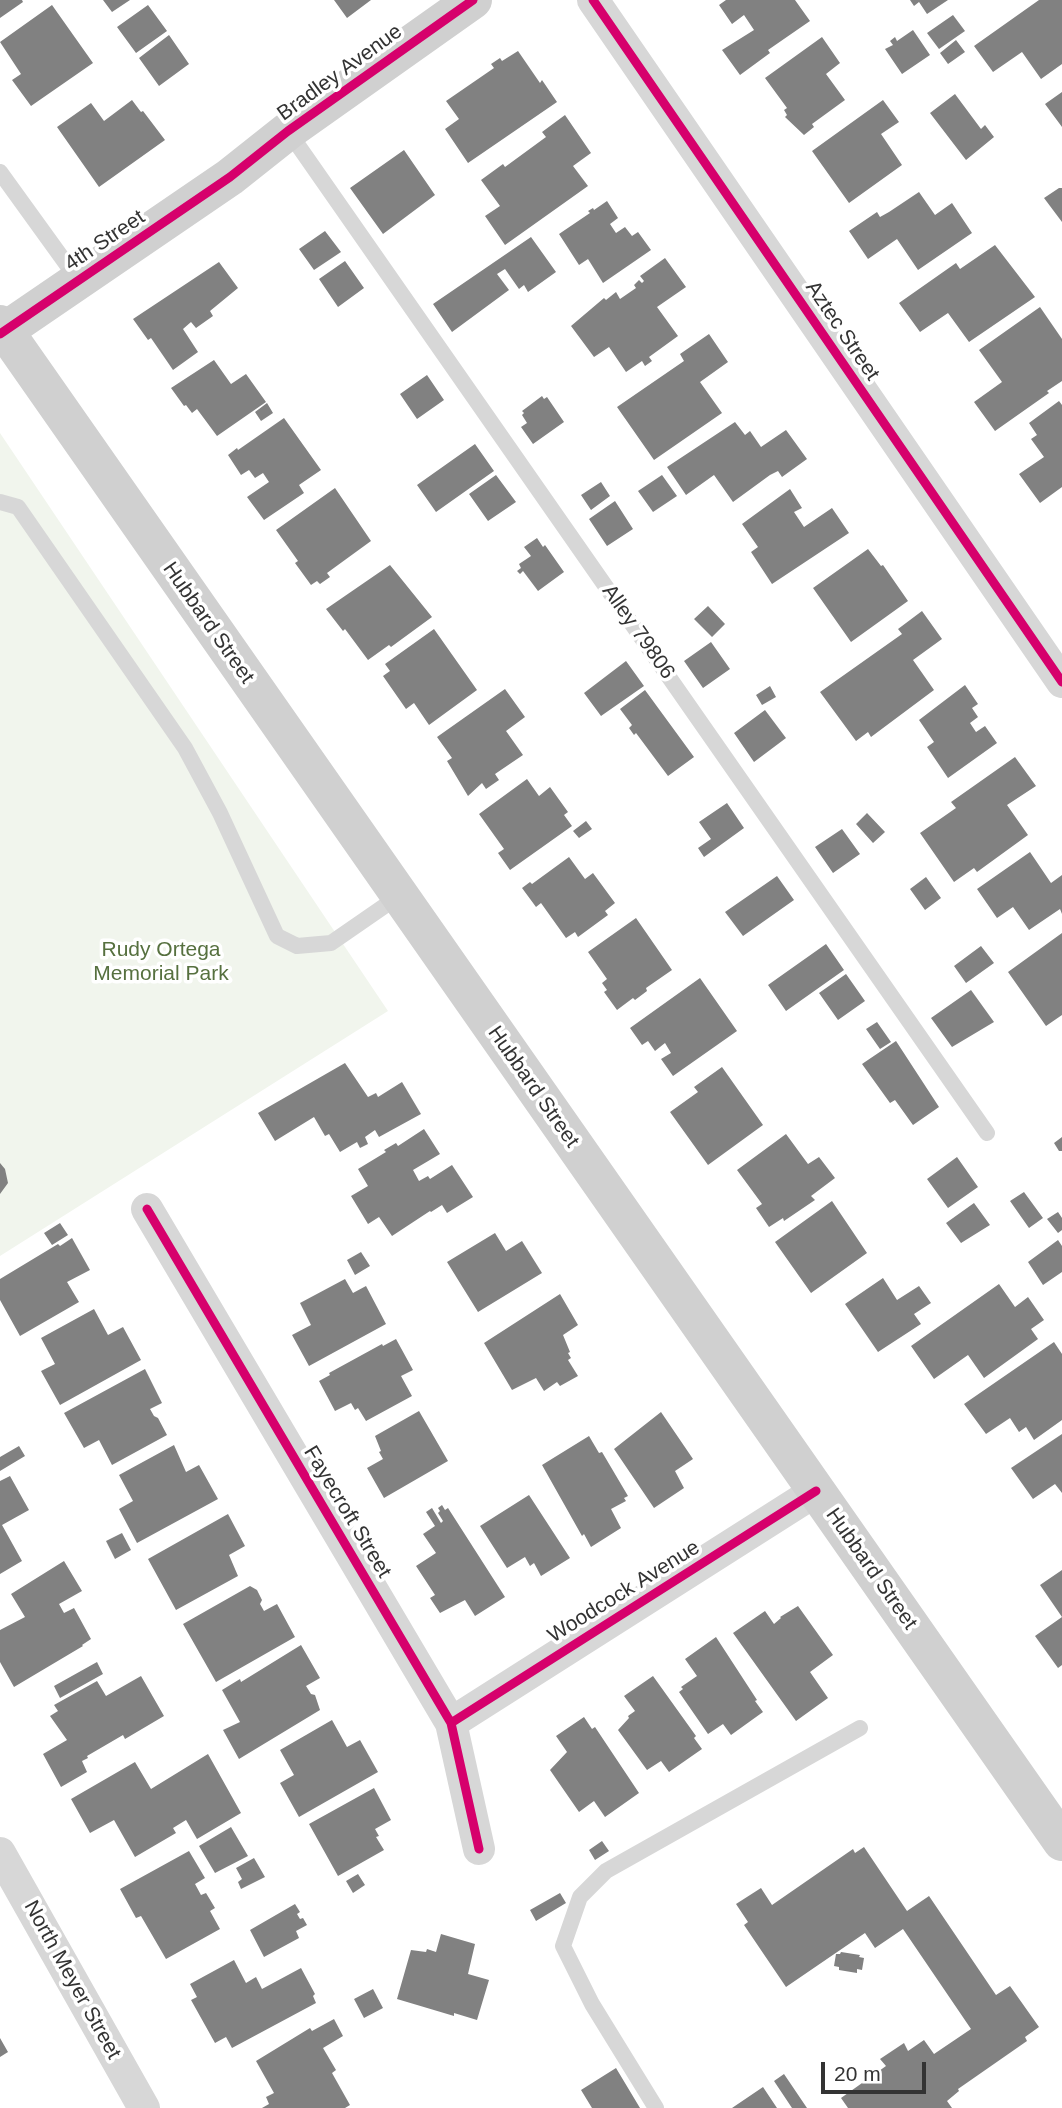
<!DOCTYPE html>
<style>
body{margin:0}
#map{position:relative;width:1062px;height:2108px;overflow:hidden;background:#fff;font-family:Helvetica,sans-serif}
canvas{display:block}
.scale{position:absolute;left:821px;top:2062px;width:105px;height:32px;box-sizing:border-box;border:4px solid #333;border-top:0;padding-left:9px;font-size:21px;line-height:24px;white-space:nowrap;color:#333;-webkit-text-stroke:5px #fff;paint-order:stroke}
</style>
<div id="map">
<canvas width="1062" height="2108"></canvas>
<div class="scale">20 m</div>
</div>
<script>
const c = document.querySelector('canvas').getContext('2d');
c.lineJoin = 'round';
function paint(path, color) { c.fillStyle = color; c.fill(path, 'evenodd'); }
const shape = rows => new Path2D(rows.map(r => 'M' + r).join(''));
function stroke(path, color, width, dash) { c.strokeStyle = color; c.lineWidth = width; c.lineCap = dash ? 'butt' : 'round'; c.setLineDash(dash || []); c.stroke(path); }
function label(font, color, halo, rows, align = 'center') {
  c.font = font + ' Helvetica,sans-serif'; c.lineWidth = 7; c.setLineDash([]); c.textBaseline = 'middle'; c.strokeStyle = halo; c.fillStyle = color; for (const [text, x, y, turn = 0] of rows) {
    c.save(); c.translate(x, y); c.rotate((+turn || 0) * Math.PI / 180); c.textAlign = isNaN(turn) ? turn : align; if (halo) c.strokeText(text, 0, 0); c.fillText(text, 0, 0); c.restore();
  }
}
const green = shape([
 [0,433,388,1011,0,1256]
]);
const building = shape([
 [0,0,22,0,23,2,0,18],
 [103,0,130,0,112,12],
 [334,0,371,0,347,18],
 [726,0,795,0,810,21,768,50,770,53,740,75,722,50,754,30,744,15,732,24,719,5],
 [910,0,948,0,927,14,919,2,914,6],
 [1039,0,1062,0,1062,64,1041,79,1022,52,993,72,974,46],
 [52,5,93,63,31,106,12,80,21,74,0,42],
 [148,5,167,31,136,53,117,27],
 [953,15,965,31,939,49,927,33],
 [913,30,930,55,902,74,885,49,893,45,890,41,895,37,897,41],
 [169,35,189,64,159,86,139,58],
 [822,37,840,63,826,74,845,100,812,124,814,127,804,135,785,117,787,115,784,110,787,108,765,78],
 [956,40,965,52,948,64,940,53],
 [518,51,540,83,542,80,557,102,468,163,445,129,459,119,446,101,494,68,491,64,500,58,502,61],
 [1062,92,1062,127,1045,104],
 [955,94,981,129,985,125,994,137,966,160,930,113],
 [132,100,141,112,143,111,165,140,99,187,57,127,91,103,104,121],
 [883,100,899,122,881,134,902,165,849,203,812,151],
 [565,115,591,153,573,166,588,186,505,245,485,216,500,206,481,180,503,164,505,167,546,137,542,132],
 [404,150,435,195,383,234,350,188],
 [1059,188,1062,188,1062,222,1044,198],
 [919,192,935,215,952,203,972,233,918,270,897,239,868,259,849,231,877,212,880,217,889,212],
 [607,201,618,218,610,224,616,233,625,227,632,236,638,232,651,250,603,283,588,259,579,265,559,234,590,213,588,211,593,208,594,210],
 [325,231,341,252,314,270,299,249],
 [531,237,556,272,528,292,524,285,519,289,505,269,497,274,509,290,452,332,433,304],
 [995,245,1035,297,969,342,948,313,920,332,899,303,956,263,960,269],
 [665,258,686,287,657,307,678,336,649,357,652,361,645,366,642,361,626,372,609,347,594,357,571,326,604,298,606,300,616,292,620,299,636,288,634,285,639,280,642,283,644,281,640,276],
 [345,261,364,288,338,307,319,279],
 [219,262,238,288,210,311,213,316,196,328,191,322,183,329,198,352,173,370,151,338,148,340,133,319],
 [1040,307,1062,339,1062,381,1047,391,1049,393,995,431,974,402,1002,382,979,350],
 [709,334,728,362,700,382,722,413,654,460,617,407,684,361,680,354],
 [214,360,231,384,246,374,266,402,217,436,197,409,192,413,186,405,184,406,171,388],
 [427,375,444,400,417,419,400,394],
 [542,396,544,399,547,397,564,422,533,444,521,427,527,423,522,415,524,413,522,411],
 [1059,401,1062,405,1062,487,1040,503,1019,474,1044,457,1031,439,1037,435,1029,423],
 [267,403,273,413,261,421,255,412],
 [284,418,321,470,299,485,304,493,264,520,247,497,269,482,263,473,255,478,249,470,241,475,228,455,237,448,238,450],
 [735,422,745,435,750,431,761,447,786,430,807,459,782,477,778,471,770,475,733,502,714,475,686,495,667,467],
 [475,444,494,471,436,512,417,485],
 [496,475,516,502,488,521,469,494],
 [662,475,677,496,653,512,638,491],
 [601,482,610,496,591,510,581,495],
 [335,488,371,541,327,573,330,577,320,584,317,581,311,585,295,563,298,561,276,530],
 [790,489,802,508,794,512,804,527,832,508,849,533,772,584,751,552,758,547,742,524],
 [615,501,633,529,607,546,589,519],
 [537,538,543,547,545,545,564,572,538,591,523,571,520,574,517,571,521,568,519,564,531,556,524,547],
 [868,549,881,566,883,565,908,601,851,642,813,588],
 [390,565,432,617,391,647,389,645,368,660,345,629,343,631,326,609],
 [708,606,725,624,712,637,694,619],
 [922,611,942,639,913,660,934,690,871,737,868,732,856,741,820,692,902,634,898,629],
 [434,629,477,690,429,725,414,703,406,709,383,676,390,671,385,664],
 [711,642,730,669,703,688,684,661],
 [626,661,644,686,601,716,584,693],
 [965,685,978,704,972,708,978,717,970,723,976,732,985,726,997,743,948,778,927,747,934,742,919,720],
 [770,686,776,697,762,705,756,695],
 [505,689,525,717,506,731,523,755,495,774,499,780,486,789,482,783,468,796,447,761,452,758,437,737],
 [645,690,694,757,668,776,636,733,634,735,629,728,632,725,620,709],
 [765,710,786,738,754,762,734,733],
 [1015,757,1036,786,1007,805,1028,835,977,872,974,868,954,882,920,833,956,808,951,802],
 [527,779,539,796,550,787,568,812,564,815,572,826,510,870,498,853,504,849,479,814],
 [727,803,744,828,704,857,698,848,711,839,699,822],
 [867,813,885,832,873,843,856,824],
 [586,821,592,829,579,838,573,831],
 [842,829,860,854,833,873,815,847],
 [1030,852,1051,883,1062,875,1062,914,1060,909,1029,930,1013,907,997,918,977,889],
 [569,857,585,879,593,873,615,903,605,911,608,915,578,937,575,932,566,938,541,903,536,907,522,888,530,882,532,884],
 [777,876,794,900,743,936,725,912],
 [926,877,941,898,925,910,910,889],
 [636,918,672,970,646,988,647,991,635,1000,633,998,617,1010,604,992,607,990,602,983,607,979,588,952],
 [1062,933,1062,1015,1046,1026,1008,972],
 [826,944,844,970,786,1011,768,985],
 [981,946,994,963,966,983,954,966],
 [846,974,865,1001,838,1020,819,993],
 [700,978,737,1031,673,1076,661,1059,671,1053,665,1043,655,1051,648,1041,642,1045,630,1028],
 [971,990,994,1022,952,1047,931,1018],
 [877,1022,891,1042,880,1049,866,1029],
 [896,1041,939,1107,913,1125,895,1100,890,1103,862,1064],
 [345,1063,368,1097,376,1093,378,1097,402,1082,421,1114,379,1137,375,1130,365,1137,368,1144,360,1148,357,1142,340,1152,329,1134,325,1136,314,1117,275,1141,258,1113],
 [722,1067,763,1125,708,1165,670,1112,698,1092,694,1087],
 [424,1129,440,1154,413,1170,419,1181,428,1176,430,1179,452,1165,473,1197,447,1213,442,1205,431,1212,430,1211,392,1236,379,1217,368,1224,351,1196,368,1186,358,1169,386,1152,384,1150,396,1143,398,1146],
 [786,1134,808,1164,819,1157,835,1178,811,1196,815,1200,784,1221,783,1218,769,1227,756,1208,762,1204,737,1170],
 [1062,1137,1062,1151,1059,1151,1054,1143],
 [957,1157,978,1187,948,1208,927,1179],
 [0,1163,5,1169,8,1183,0,1194],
 [1024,1192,1043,1218,1029,1228,1010,1201],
 [832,1201,867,1253,811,1293,775,1242],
 [974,1203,990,1225,961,1243,946,1223],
 [1058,1212,1062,1218,1062,1230,1058,1233,1047,1219],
 [60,1223,68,1235,52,1245,44,1233],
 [495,1233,506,1251,522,1241,542,1273,478,1312,447,1262],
 [72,1238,90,1270,67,1282,79,1302,20,1336,0,1300,0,1279,58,1244,60,1246],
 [1058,1240,1062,1246,1062,1272,1043,1285,1028,1262],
 [361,1252,370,1266,355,1275,347,1260],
 [883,1278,897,1300,919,1286,931,1303,914,1314,921,1324,878,1352,845,1304],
 [345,1279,353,1293,366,1286,386,1324,309,1366,292,1335,311,1325,300,1303],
 [999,1284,1015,1307,1028,1297,1044,1320,1031,1329,1038,1339,984,1378,968,1355,934,1379,911,1346],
 [560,1294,578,1325,563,1335,570,1352,568,1353,571,1358,568,1360,578,1376,560,1386,557,1382,544,1391,536,1378,512,1390,484,1343],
 [94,1309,108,1335,123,1327,141,1360,60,1405,41,1371,55,1364,41,1338],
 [396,1339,413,1370,401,1376,412,1396,366,1421,358,1408,355,1410,351,1403,335,1411,319,1381,330,1375,329,1373,382,1344,383,1346],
 [1054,1342,1062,1354,1062,1420,1034,1440,1026,1427,1019,1432,1010,1418,986,1434,964,1404],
 [145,1369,162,1403,150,1409,154,1416,158,1418,167,1435,112,1465,99,1440,84,1448,64,1413],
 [419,1411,448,1461,384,1498,367,1468,383,1459,379,1452,381,1451,375,1436],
 [661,1412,693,1459,675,1471,684,1488,654,1508,614,1449],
 [1062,1434,1062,1493,1055,1484,1033,1499,1011,1468],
 [589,1436,599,1453,602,1452,628,1496,624,1498,626,1501,611,1509,621,1528,591,1547,584,1534,582,1536,542,1465],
 [174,1445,186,1472,199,1465,218,1499,137,1543,119,1509,133,1501,119,1475],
 [19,1446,25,1456,0,1471,0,1457],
 [10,1476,29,1510,2,1525,22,1561,0,1574,0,1481],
 [529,1495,570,1558,541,1576,534,1563,530,1566,525,1557,507,1568,480,1526],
 [442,1505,445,1510,448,1508,505,1597,475,1616,465,1600,440,1613,430,1598,435,1595,416,1566,436,1553,423,1534,435,1526,426,1512,432,1508,441,1523,443,1521,438,1513,440,1511,438,1508],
 [228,1514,245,1546,229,1555,238,1576,176,1610,148,1559],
 [122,1533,131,1550,115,1559,106,1541],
 [64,1561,82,1591,59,1604,64,1613,74,1608,91,1639,82,1645,83,1646,14,1687,0,1662,0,1630,25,1617,11,1594],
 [1062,1570,1062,1617,1040,1585],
 [250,1586,257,1590,262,1600,260,1604,264,1611,277,1604,295,1637,216,1682,183,1624],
 [798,1606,833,1655,810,1672,828,1698,796,1721,733,1633,765,1611,774,1624,781,1618,780,1617],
 [1062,1617,1062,1665,1058,1668,1035,1636],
 [716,1637,757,1700,755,1701,763,1712,731,1735,723,1724,708,1734,679,1692,683,1689,681,1687,697,1676,685,1659],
 [301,1645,320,1678,306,1686,311,1694,315,1695,320,1710,239,1759,223,1730,240,1722,222,1690,240,1679,241,1682],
 [97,1662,103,1674,60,1698,54,1686],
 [141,1676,164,1716,125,1739,123,1735,87,1756,88,1758,82,1761,87,1772,61,1787,43,1754,67,1740,50,1716,58,1711,54,1705,97,1681,106,1696],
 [653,1676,696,1736,694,1738,702,1749,669,1772,661,1761,647,1770,618,1730,629,1718,628,1716,635,1711,624,1696],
 [584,1717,592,1729,595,1727,639,1793,605,1817,594,1801,579,1812,550,1770,567,1752,556,1736],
 [332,1720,347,1747,360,1740,378,1772,299,1817,280,1783,294,1775,280,1750],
 [208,1754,241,1813,197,1839,186,1820,173,1828,176,1833,135,1857,114,1820,90,1833,71,1799,135,1762,151,1789],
 [374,1788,391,1820,375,1829,379,1836,376,1837,384,1850,338,1876,309,1824],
 [231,1827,248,1856,215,1873,199,1846],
 [602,1841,609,1851,595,1860,589,1850],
 [864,1847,907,1911,929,1896,996,1995,1010,1986,1039,2027,1025,2037,1027,2041,958,2089,959,2091,947,2101,952,2108,848,2108,841,2098,886,2066,880,2059,904,2043,908,2051,924,2040,934,2054,971,2029,903,1929,875,1948,865,1933,786,1987,744,1925,748,1922,736,1904,761,1888,772,1905,853,1849,855,1853],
 [189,1851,205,1878,195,1884,201,1895,206,1893,215,1908,210,1911,220,1929,166,1959,141,1916,136,1918,120,1889],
 [254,1858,265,1877,241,1889,238,1882,242,1879,236,1868],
 [358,1874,365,1885,353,1893,346,1881],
 [560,1893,566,1903,536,1921,530,1910],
 [295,1904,300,1912,297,1914,300,1919,303,1918,307,1925,296,1931,299,1938,264,1957,250,1930],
 [441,1934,475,1944,468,1974,489,1980,477,2020,454,2013,454,2016,397,1999,411,1950,426,1952,427,1949,436,1952],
 [841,1952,860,1955,859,1957,864,1958,862,1970,857,1969,857,1973,839,1970,839,1967,834,1966,836,1954,840,1954],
 [234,1960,246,1983,256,1977,262,1989,301,1968,315,1994,313,1996,316,2003,232,2048,226,2037,215,2043,191,2000,197,1997,190,1984],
 [373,1989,383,2008,364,2018,354,1999],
 [334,2019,343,2036,323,2048,336,2070,332,2073,350,2105,345,2108,262,2108,269,2104,266,2097,274,2093,256,2061,310,2028,312,2031],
 [0,2038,8,2052,0,2057],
 [616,2068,640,2108,592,2108,581,2090],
 [784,2074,807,2108,792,2108,774,2081],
 [763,2087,777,2108,732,2108]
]);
const lane = shape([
 [288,131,987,1133],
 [0,172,78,280],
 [0,502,18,507,185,748,220,813,277,936,297,946,331,943,399,896],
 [656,2108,592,2004,563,1946,580,1897,606,1871,860,1728]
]);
const street = shape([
 [593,0,1062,682],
 [147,1209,451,1723,479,1849],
 [451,1723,816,1491],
 [0,1853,144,2108]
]);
const secondary = shape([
 [0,324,1062,1842],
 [0,334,230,177,288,131,473,0]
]);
const cycleway = shape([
 [593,0,1062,682],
 [0,334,230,177,288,131,473,0],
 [147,1209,451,1723,479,1849],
 [451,1723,816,1491]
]);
const streetNames = [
 ["Bradley Avenue",340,73,-36],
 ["4th Street",105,241,-34],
 ["Aztec Street",842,331,56],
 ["Hubbard Street",208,623,55],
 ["Alley 79806",638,632,55],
 ["Hubbard Street",533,1087,55],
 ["Fayecroft Street",347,1512,59],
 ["Hubbard Street",871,1569,55],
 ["Woodcock Avenue",624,1592,-32],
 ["North Meyer Street",72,1980,61]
];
const parkNames = [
 ["Rudy Ortega",161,950],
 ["Memorial Park",161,974]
];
paint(green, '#f1f5ed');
paint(building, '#818181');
stroke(lane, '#d7d7d7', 16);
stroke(street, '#d7d7d7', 32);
stroke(secondary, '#d0d0d0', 38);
stroke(cycleway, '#d6006c', 9);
label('21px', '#333', '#fff', streetNames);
label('21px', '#56703f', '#fff', parkNames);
</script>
